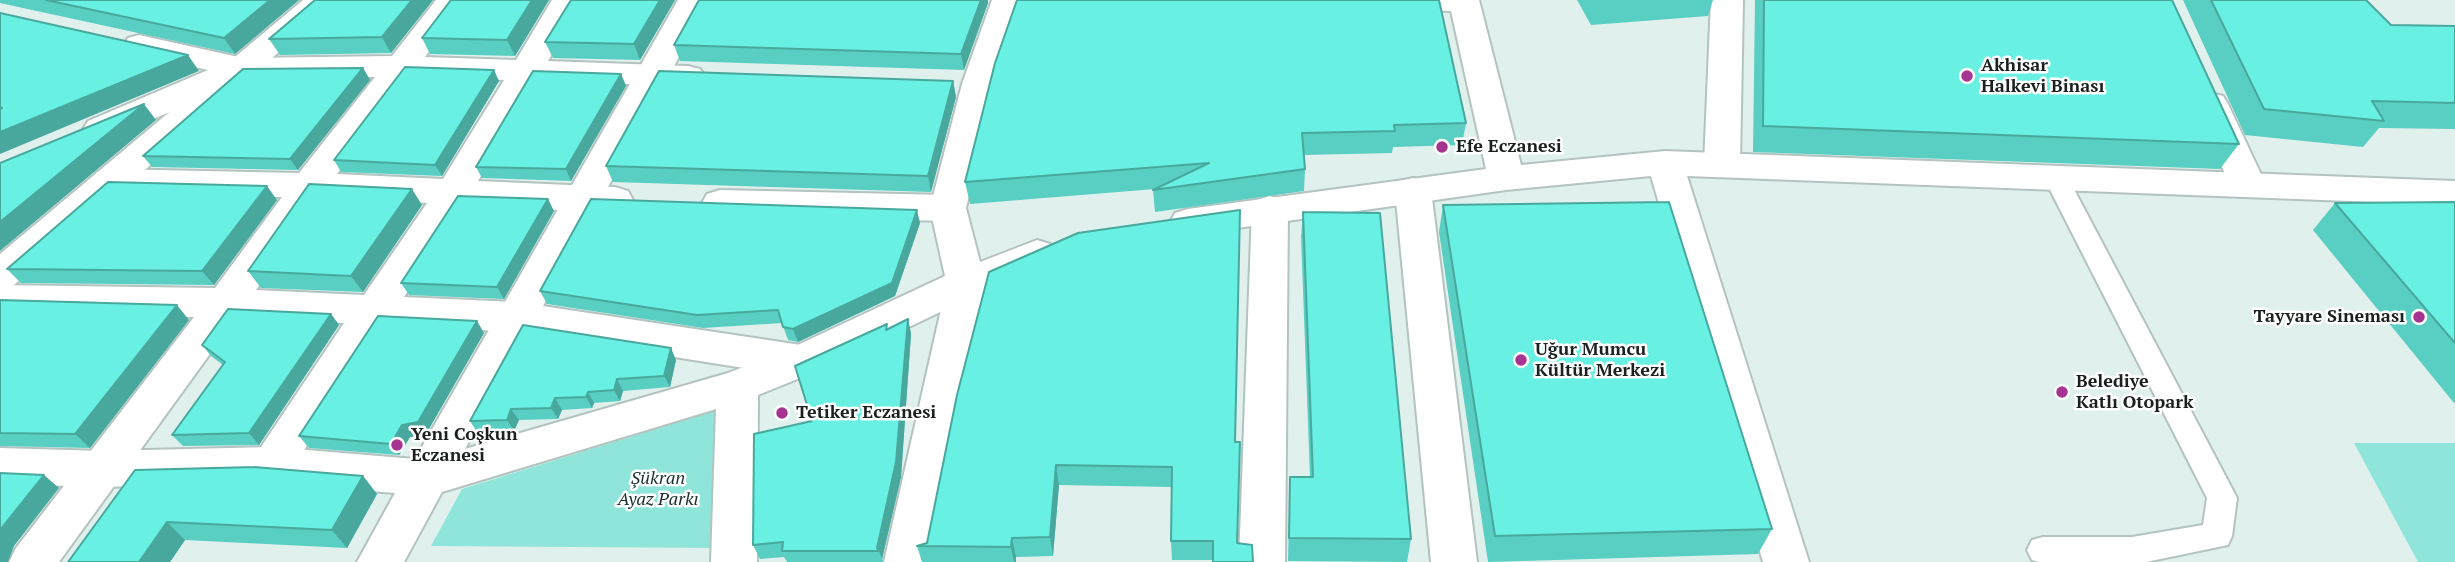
<!DOCTYPE html>
<meta charset="utf-8">
<style>
body{margin:0}
canvas{display:block;background:#e0f0ed}
</style>
<canvas width="2455" height="562"></canvas>
<script>
const c = document.querySelector('canvas').getContext('2d');
c.lineJoin = 'round';
function paint(path, color) { c.fillStyle = color; c.fill(path, 'evenodd'); }
const shape = rows => new Path2D(rows.map(r => 'M' + r).join(''));
function stroke(path, color, width, dash) { c.strokeStyle = color; c.lineWidth = width; c.lineCap = dash ? 'butt' : 'round'; c.setLineDash(dash || []); c.stroke(path); }
function label(font, color, halo, rows, align = 'center') {
  c.font = font + ' "PT Serif",serif'; c.lineWidth = 5; c.setLineDash([]); c.textBaseline = 'middle'; c.strokeStyle = halo; c.fillStyle = color; for (const [text, x, y, turn = 0] of rows) {
    c.save(); c.translate(x, y); c.rotate((+turn || 0) * Math.PI / 180); c.textAlign = isNaN(turn) ? turn : align; if (halo) c.strokeText(text, 0, 0); c.fillText(text, 0, 0); c.restore();
  }
}
const green = shape([
 [721,409,714,548,431,546,462,489],
 [2354,443,2455,443,2455,562,2418,562]
]);
const lane = shape([
 [2056,170,2065,172,2068,178,2237,498,2232,536,2228,545,2146,562,2039,562,2032,560,2027,550,2032,540,2043,537,2132,537,2203,525,2207,498,2044,178,2047,172,2056,170]
]);
const street = shape([
 [436,0,468,0,425,57,516,60,552,0,584,0,548,61,688,66,700,69,705,76,700,83,688,86,536,81,478,181,615,187,628,191,633,200,628,209,615,213,464,205,404,297,516,302,801,345,815,350,821,361,815,372,801,377,516,332,385,325,286,478,271,483,256,478,249,465,344,323,236,318,59,562,9,562,16,548,194,317,0,313,0,285,215,288,282,197,110,193,97,190,92,181,97,172,110,169,299,173,375,77,248,78,112,137,100,140,88,137,83,129,88,121,208,70,128,52,123,45,128,38,139,35,243,58,392,56,436,0],
 [410,76,504,80,443,179,337,174,410,76],
 [319,198,427,203,364,295,256,290,319,198],
 [1711,0,1743,0,1740,165,1735,173,1722,177,1709,173,1704,165,1711,0],
 [2211,93,2223,96,2228,104,2266,185,2261,194,2248,197,2235,194,2230,185,2194,104,2199,96,2211,93],
 [1413,178,1426,181,1431,190,1477,562,1431,562,1395,190,1400,181,1413,178],
 [720,190,948,195,961,199,966,208,961,217,948,221,720,216,707,212,702,203,707,194,720,190],
 [1270,196,1283,200,1288,209,1285,562,1239,562,1252,209,1257,200,1270,196],
 [966,269,980,273,985,283,930,562,884,562,947,283,952,273,966,269]
]);
const secondary = shape([
 [303,0,338,0,14,285,0,289,0,254,303,0],
 [678,0,710,0,465,449,728,373,787,350,945,276,930,208,962,84,992,0,1024,0,996,84,966,208,980,262,1037,240,1050,244,1056,254,1050,264,980,293,815,372,758,395,757,562,711,562,716,409,442,492,404,562,357,562,395,493,271,483,103,487,0,484,0,448,103,451,271,447,415,459,678,0],
 [1380,0,1479,0,1521,165,1665,151,2455,181,2455,205,1687,176,1809,562,1763,562,1651,176,1506,190,1188,235,1175,231,1170,222,1175,213,1188,209,1486,169,1451,11,1396,9,1385,7,1380,0]
]);
const wall = shape([
 [0,0,299,0,235,54,0,3],
 [315,0,433,0,391,53,280,55,269,39],
 [549,0,515,56,430,54,422,38],
 [675,0,640,60,553,58,545,42],
 [1577,0,1713,0,1708,16,1591,25],
 [1755,0,2172,0,2239,144,2220,169,1753,152],
 [2183,0,2366,0,2391,25,2455,26,2455,129,2379,128,2363,147,2245,135],
 [988,3,964,70,680,61,674,45],
 [995,63,1466,123,1462,145,1393,147,1392,153,1304,155,1305,169,1304,191,1155,212,1153,190,1155,189,970,204,965,182],
 [363,68,370,80,298,170,152,167,143,156],
 [621,74,626,86,571,181,482,178,476,167],
 [499,81,442,176,341,172,334,160],
 [953,81,956,97,931,192,613,182,606,166],
 [277,200,214,285,21,283,7,269],
 [2455,202,2455,403,2454,403,2313,230,2335,203],
 [422,205,363,292,261,288,248,271],
 [1443,205,1772,529,1758,554,1488,562,1439,232],
 [554,211,504,299,409,295,401,283],
 [1303,212,1411,539,1407,562,1288,561,1290,477,1310,477,1301,237],
 [920,223,895,296,798,342,788,340,782,323,703,328,547,304,540,291],
 [0,300,189,320,90,448,0,446],
 [331,314,339,325,259,445,183,446,172,435,223,365,211,356,202,345],
 [908,319,911,334,901,477,882,559,883,562,787,562,784,557,760,559,753,545,889,328],
 [484,333,426,434,410,437,399,455,309,448,299,436],
 [676,360,670,387,623,391,620,401,594,403,592,408,562,410,558,419,519,420,514,431,477,432,470,421],
 [957,395,1235,442,1237,543,1213,560,1172,560,1171,541,1172,487,1059,485,1053,556,1016,557,1016,562,922,562,917,546,927,543],
 [135,470,363,476,377,494,347,548,185,540,170,562]
]);
const shadedWall = shape([
 [270,0,299,0,235,54,224,38],
 [412,0,433,0,391,53,382,37],
 [532,0,549,0,515,56,507,40],
 [660,0,675,0,640,60,634,44],
 [981,0,988,0,988,3,964,70,961,54],
 [188,55,199,71,0,154,0,132],
 [363,68,370,80,298,170,290,159],
 [494,70,499,81,442,176,435,165],
 [621,74,626,86,571,181,566,169],
 [953,81,956,97,931,192,928,176],
 [144,104,156,120,0,251,0,222],
 [267,186,277,200,214,285,202,271],
 [412,189,422,205,363,292,351,276],
 [548,199,554,211,504,299,497,287],
 [917,210,920,223,895,296,798,342,793,329],
 [177,305,189,320,90,448,75,434],
 [331,314,339,325,259,445,249,433],
 [908,319,911,334,901,477,882,559,879,551,877,548],
 [477,321,484,333,426,434,410,437,399,455,391,444,402,425],
 [671,348,676,360,670,387,664,376],
 [617,379,623,391,620,401,614,390],
 [588,392,594,403,592,408,586,397],
 [555,398,562,410,558,419,551,408],
 [511,409,519,420,514,431,507,420],
 [1056,465,1059,485,1053,556,1050,537],
 [44,475,59,488,14,546,8,562,0,562,0,530],
 [363,476,377,494,347,548,332,530],
 [167,522,185,540,170,562,139,562],
 [1012,538,1016,557,1016,562,1014,562,1011,547]
]);
const building = shape([
 [46,0,270,0,224,38,46,0],
 [315,0,412,0,382,37,269,39,315,0],
 [451,0,532,0,507,40,422,38,451,0],
 [571,0,660,0,634,44,545,42,571,0],
 [699,0,981,0,961,54,674,45,699,0],
 [1017,0,1439,0,1466,123,1394,125,1395,131,1302,133,1305,169,1153,190,1209,163,965,182,995,63,1017,0],
 [1764,0,2172,0,2239,144,1763,126,1764,0],
 [2211,0,2366,0,2391,25,2455,26,2455,103,2372,101,2384,121,2264,109,2211,0],
 [0,13,188,55,0,132,0,109,2,108,0,107,0,13],
 [405,67,494,70,435,165,334,160,405,67],
 [363,68,290,159,143,156,243,69,363,68],
 [533,71,621,74,566,169,476,167,533,71],
 [659,71,953,81,928,176,606,166,659,71],
 [144,104,0,222,0,163,144,104],
 [108,182,267,186,202,271,7,269,108,182],
 [309,184,412,189,351,276,248,271,309,184],
 [458,196,548,199,497,287,401,283,458,196],
 [591,199,917,210,892,283,793,329,783,327,778,310,697,315,540,291,591,199],
 [1669,202,1772,529,1495,536,1443,205,1669,202],
 [2455,202,2455,343,2335,203,2455,202],
 [1240,210,1235,442,1240,442,1237,543,1252,545,1253,562,1213,562,1213,541,1171,541,1172,467,1056,465,1050,537,1012,538,1011,547,917,546,927,543,957,395,989,272,1078,233,1240,210],
 [1303,212,1380,213,1411,539,1289,538,1290,477,1313,477,1303,212],
 [0,300,177,305,75,434,0,433,0,300],
 [228,309,331,314,249,433,172,435,225,362,202,345,228,309],
 [378,316,477,321,418,422,402,425,391,444,299,436,378,316],
 [908,319,896,462,877,548,879,551,782,551,783,542,753,545,754,434,812,421,795,366,887,324,886,330,908,319],
 [523,325,671,348,664,376,617,379,614,390,588,392,586,397,555,398,551,408,511,409,507,420,470,421,523,325],
 [254,467,363,476,332,530,167,522,139,562,68,562,135,470,254,467],
 [0,473,44,475,0,530,0,473]
]);
const markers = [
 [1967,76,7,"#a63592"],
 [1442,147,7,"#a63592"],
 [2419,317,7,"#a63592"],
 [1521,360,7,"#a63592"],
 [2062,392,7,"#a63592"],
 [782,413,7,"#a63592"],
 [397,445,7,"#a63592"]
];
const poiNames = [
 ["Akhisar",1981,66],
 ["Halkevi Binası",1981,87],
 ["Efe Eczanesi",1456,147],
 ["Tayyare Sineması",2405,317,"right"],
 ["Uğur Mumcu",1535,350],
 ["Kültür Merkezi",1535,371],
 ["Belediye",2076,382],
 ["Katlı Otopark",2076,403],
 ["Tetiker Eczanesi",796,413],
 ["Yeni Coşkun",411,435],
 ["Eczanesi",411,456]
];
const parkNames = [
 ["Şükran",658,479],
 ["Ayaz Parkı",658,500]
];
paint(green, '#8fe5da');
stroke(lane, '#b3c3c0', 4);
stroke(street, '#b3c3c0', 4);
stroke(secondary, '#b3c3c0', 4);
paint(lane, '#fff');
paint(street, '#fff');
paint(secondary, '#fff');
paint(wall, '#59cec2');
paint(shadedWall, '#49a89e');
paint(building, '#68f0e2');
stroke(building, '#49a89e', 2);
for (const [x, y, r, color] of markers) { const dot = new Path2D(); dot.arc(x, y, r, 0, 2 * Math.PI); c.fillStyle = color; c.fill(dot); stroke(dot, '#fff', 2.5); }
label('bold 18px', '#1a201f', '#fff', poiNames, 'left');
label('italic 18px', '#19302e', '#fff', parkNames);
</script>
